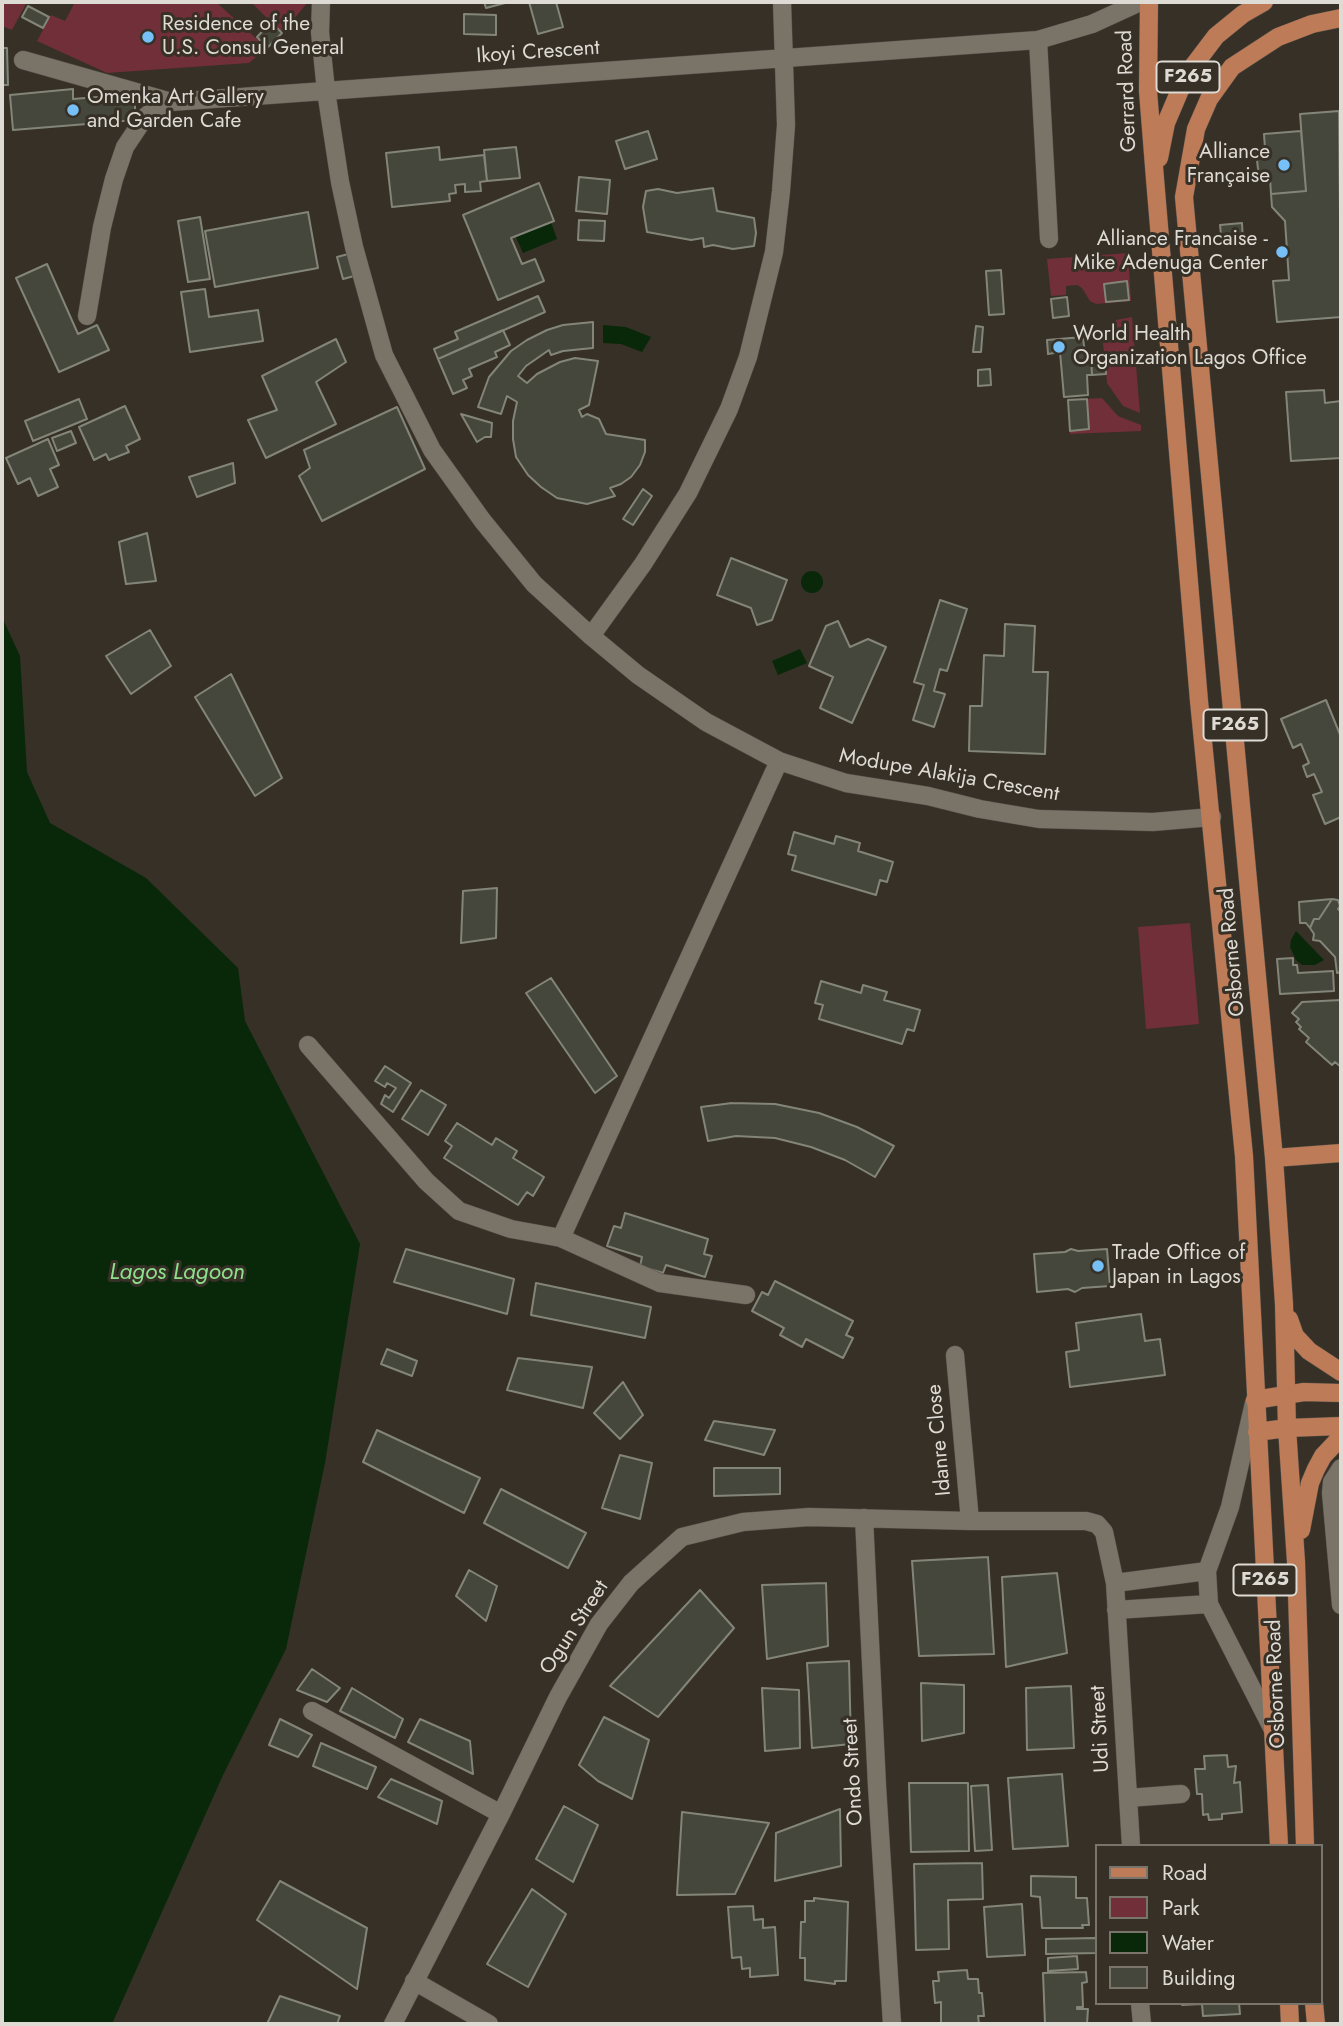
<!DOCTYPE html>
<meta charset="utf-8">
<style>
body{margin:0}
#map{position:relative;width:1343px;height:2026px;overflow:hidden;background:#363027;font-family:Jost,sans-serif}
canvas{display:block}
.frame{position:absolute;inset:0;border:4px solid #dedad4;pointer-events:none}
.legend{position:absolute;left:1095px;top:1844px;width:228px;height:161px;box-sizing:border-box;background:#363027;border:2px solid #79746c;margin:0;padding:9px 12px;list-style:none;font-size:21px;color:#dedad4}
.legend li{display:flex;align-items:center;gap:14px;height:35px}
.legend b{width:35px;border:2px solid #79746c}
</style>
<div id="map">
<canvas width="1343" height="2026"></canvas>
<div class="frame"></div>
<ul class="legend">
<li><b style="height:9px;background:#bd7b57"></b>Road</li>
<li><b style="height:19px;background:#702f39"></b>Park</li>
<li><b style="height:19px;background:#082809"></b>Water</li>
<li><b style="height:19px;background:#46473c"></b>Building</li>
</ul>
</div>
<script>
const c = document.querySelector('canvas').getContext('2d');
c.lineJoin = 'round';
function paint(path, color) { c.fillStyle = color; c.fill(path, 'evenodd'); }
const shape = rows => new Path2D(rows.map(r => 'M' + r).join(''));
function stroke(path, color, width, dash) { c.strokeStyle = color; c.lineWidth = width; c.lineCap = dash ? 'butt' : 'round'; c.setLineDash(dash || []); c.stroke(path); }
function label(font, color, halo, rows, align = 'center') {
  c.font = font + ' Jost,sans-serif'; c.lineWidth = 6; c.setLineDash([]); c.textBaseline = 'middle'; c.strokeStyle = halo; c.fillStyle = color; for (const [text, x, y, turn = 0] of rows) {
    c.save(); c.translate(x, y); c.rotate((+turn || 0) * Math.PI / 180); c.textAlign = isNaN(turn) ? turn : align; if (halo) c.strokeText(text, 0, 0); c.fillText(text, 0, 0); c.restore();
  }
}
const green = shape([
 [2,2,27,2,12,30,2,26],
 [75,2,216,2,267,48,249,63,107,73,37,41,51,15,65,21],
 [251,2,308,2,282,33],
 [1128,253,1131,301,1096,304,1090,301,1082,288,1077,285,1066,286,1066,295,1051,296,1047,259],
 [1132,317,1140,413,1123,406,1107,383,1103,344,1107,329,1116,320],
 [1102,398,1118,416,1141,425,1141,431,1070,434,1070,431,1089,429,1087,399],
 [1190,923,1199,1024,1146,1029,1138,927]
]);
const water = shape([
 [551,222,557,239,523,253,516,237],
 [603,325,626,327,651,337,642,352,621,344,603,343],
 '801 582a11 11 0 1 1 22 0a11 11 0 1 1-22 0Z',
 [2,617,20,656,27,772,50,823,146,878,238,968,245,1021,360,1244,325,1463,286,1649,223,1775,112,2024,2,2024],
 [800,649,807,663,778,675,772,661],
 [1296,931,1324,960,1315,965,1302,965,1296,960,1290,947,1291,940]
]);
const building = shape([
 [484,2,509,2,486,8,484,2],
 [529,2,556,2,563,27,538,34,529,2],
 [28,6,49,17,43,28,22,17,28,6],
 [464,14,496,15,496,35,464,34,464,14],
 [271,22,282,33,267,48,257,37,271,22],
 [2,48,7,48,8,85,2,85,2,48],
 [73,89,73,99,134,94,136,120,13,130,10,95,73,89],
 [1339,111,1341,317,1277,322,1273,281,1289,280,1285,221,1272,207,1271,194,1306,191,1300,114,1339,111],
 [648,131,657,159,625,169,616,141,648,131],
 [1301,131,1306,191,1271,194,1270,178,1259,179,1256,150,1265,149,1264,134,1301,131],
 [439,147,440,160,484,155,487,181,480,182,481,191,465,192,465,184,455,185,456,193,449,194,450,201,392,207,386,153,439,147],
 [516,147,520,178,487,181,484,150,516,147],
 [579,177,610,180,607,214,576,211,579,177],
 [539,183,554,221,511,238,522,264,535,259,544,281,498,300,463,215,539,183],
 [713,188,717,211,754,218,756,233,754,246,733,249,713,245,704,247,703,238,691,240,647,232,643,207,646,191,658,189,677,193,713,188],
 [308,212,318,268,215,287,205,231,308,212],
 [200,217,210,279,188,282,178,221,200,217],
 [579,220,605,221,604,241,578,240,579,220],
 [1242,223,1243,243,1222,245,1220,225,1242,223],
 [352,253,358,275,343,279,337,257,352,253],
 [47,264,78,334,97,325,109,350,59,372,16,278,47,264],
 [1001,270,1004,314,989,315,986,271,1001,270],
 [1127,281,1129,300,1106,302,1104,284,1127,281],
 [205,289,209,317,258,310,263,341,190,352,181,292,205,289],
 [538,296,545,312,438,359,434,349,458,339,455,332,538,296],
 [1067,297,1069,316,1053,318,1051,299,1067,297],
 [593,322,593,348,563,351,551,355,549,350,526,366,518,376,527,383,537,374,560,362,575,358,598,361,589,405,579,410,582,417,587,414,599,419,606,434,645,440,645,452,640,465,631,477,621,484,610,488,615,496,587,504,557,498,541,487,528,475,516,457,513,439,513,421,517,402,507,396,501,414,478,407,489,377,511,351,527,340,547,330,563,325,593,322],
 [976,326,983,327,981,352,973,352,976,326],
 [503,330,510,345,495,352,497,357,469,369,472,376,463,380,467,388,453,394,438,359,503,330],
 [1083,337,1085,355,1091,355,1092,375,1087,375,1088,395,1064,397,1060,352,1048,354,1047,340,1083,337],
 [336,339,346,362,316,382,336,424,266,458,248,420,277,410,262,376,336,339],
 [1105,354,1106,374,1092,375,1091,355,1105,354],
 [990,369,991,385,978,386,978,370,990,369],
 [1324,390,1325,403,1341,401,1341,458,1291,461,1286,392,1324,390],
 [79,399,87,419,33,441,25,421,79,399],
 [1087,399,1089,429,1070,431,1068,400,1087,399],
 [125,406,140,439,126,446,129,452,109,460,106,454,94,460,79,427,125,406],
 [397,407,425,469,322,521,299,476,310,468,304,450,397,407],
 [461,414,492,423,491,437,485,437,477,442,461,414],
 [71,431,76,443,57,451,52,438,71,431],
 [48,439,59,465,50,469,58,487,38,496,30,478,18,484,6,458,48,439],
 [233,463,235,483,197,497,189,477,233,463],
 [643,489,652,496,633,525,623,519,643,489],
 [147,533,156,581,126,584,119,542,147,533],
 [731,558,787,580,772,620,757,625,751,608,717,595,731,558],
 [940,600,967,609,947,671,940,669,934,691,945,694,934,727,913,720,924,685,914,682,940,600],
 [838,621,850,647,868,639,886,647,852,723,820,708,833,677,809,666,826,626,838,621],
 [1005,624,1035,626,1033,672,1048,672,1045,754,969,751,970,706,982,706,984,655,1004,656,1005,624],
 [150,630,171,666,131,694,106,656,150,630],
 [231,674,282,778,255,796,195,697,231,674],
 [1326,700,1341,737,1341,817,1325,824,1313,795,1322,792,1314,774,1307,777,1303,766,1309,763,1301,744,1293,748,1281,719,1326,700],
 [794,832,834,844,836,836,860,843,858,851,893,862,887,882,880,880,876,895,792,870,796,856,788,854,794,832],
 [497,888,496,938,461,943,463,891,497,888],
 [1332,899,1338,900,1340,906,1338,909,1341,912,1341,972,1337,973,1335,957,1320,941,1313,940,1314,934,1310,928,1314,919,1319,919,1332,899],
 [1332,899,1319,919,1314,919,1310,928,1306,923,1300,923,1299,902,1332,899],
 [1293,958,1293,965,1297,965,1298,973,1333,971,1334,991,1280,994,1277,959,1293,958],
 [551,978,617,1076,595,1093,526,993,551,978],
 [821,981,861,993,863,985,887,992,884,1000,920,1010,914,1031,907,1029,902,1044,819,1019,823,1005,815,1003,821,981],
 [1341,1000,1341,1067,1335,1062,1332,1065,1306,1042,1309,1038,1299,1029,1301,1027,1296,1022,1299,1019,1292,1013,1302,1002,1341,1000],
 [385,1066,411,1083,393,1112,381,1104,385,1095,389,1098,396,1088,387,1083,385,1087,375,1081,385,1066],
 [421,1090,446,1105,428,1135,402,1119,421,1090],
 [732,1103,775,1104,819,1113,857,1127,894,1146,875,1177,845,1160,811,1147,775,1138,736,1136,708,1141,701,1107,732,1103],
 [457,1123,492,1145,496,1138,517,1151,513,1158,544,1177,533,1196,527,1192,518,1205,444,1158,452,1146,445,1141,457,1123],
 [625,1213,708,1239,704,1254,712,1256,705,1277,666,1265,663,1273,640,1266,642,1257,607,1246,614,1226,621,1228,625,1213],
 [406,1249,514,1279,507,1314,394,1282,406,1249],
 [1071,1249,1078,1251,1107,1249,1110,1286,1082,1288,1075,1292,1068,1289,1037,1292,1034,1254,1065,1252,1071,1249],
 [775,1281,853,1321,846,1335,853,1338,843,1358,806,1339,802,1347,780,1335,784,1328,752,1311,762,1292,768,1295,775,1281],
 [536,1283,651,1307,645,1338,531,1315,536,1283],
 [1141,1314,1145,1341,1160,1339,1165,1375,1070,1387,1066,1352,1079,1350,1076,1323,1141,1314],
 [387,1349,417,1361,412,1376,381,1364,387,1349],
 [518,1358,592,1367,583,1408,507,1390,518,1358],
 [623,1382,643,1415,620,1439,594,1413,623,1382],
 [714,1421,775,1430,764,1455,705,1440,714,1421],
 [377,1430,480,1478,464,1513,363,1462,377,1430],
 [620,1455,652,1463,640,1519,602,1508,620,1455],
 [714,1468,780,1468,780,1494,714,1496,714,1468],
 [501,1489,586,1533,568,1568,484,1523,501,1489],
 [988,1557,994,1654,919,1656,912,1561,988,1557],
 [469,1570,497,1586,486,1621,456,1596,469,1570],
 [1057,1573,1067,1653,1006,1667,1002,1577,1057,1573],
 [826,1583,828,1646,767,1659,762,1585,826,1583],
 [700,1590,734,1628,658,1717,610,1686,700,1590],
 [849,1661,851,1744,812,1748,807,1663,849,1661],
 [312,1669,340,1688,327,1702,297,1690,312,1669],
 [921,1683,964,1685,964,1733,922,1741,921,1683],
 [1071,1686,1074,1748,1027,1750,1026,1688,1071,1686],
 [352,1688,403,1719,395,1738,340,1711,352,1688],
 [762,1688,799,1690,800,1748,765,1751,762,1688],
 [604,1717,649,1740,632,1799,598,1781,579,1765,604,1717],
 [280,1719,312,1735,298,1757,269,1745,280,1719],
 [420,1719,470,1741,473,1774,408,1742,420,1719],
 [321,1743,376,1767,367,1789,313,1766,321,1743],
 [1227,1755,1228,1767,1236,1766,1234,1783,1240,1782,1242,1812,1222,1814,1222,1819,1209,1820,1208,1814,1203,1815,1202,1794,1197,1794,1195,1769,1205,1769,1204,1756,1227,1755],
 [1062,1774,1068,1846,1013,1849,1008,1778,1062,1774],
 [391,1779,442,1801,437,1824,378,1797,391,1779],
 [909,1783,968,1783,969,1851,911,1852,909,1783],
 [988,1785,992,1850,975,1851,971,1786,988,1785],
 [564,1806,598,1825,573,1882,536,1859,564,1806],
 [840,1809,841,1866,775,1881,776,1833,840,1809],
 [682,1812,769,1823,735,1894,677,1895,682,1812],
 [982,1863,983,1899,948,1900,949,1949,916,1950,914,1864,982,1863],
 [1031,1876,1076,1877,1076,1898,1087,1898,1089,1925,1082,1925,1083,1928,1042,1928,1040,1897,1031,1896,1031,1876],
 [280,1881,367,1928,357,1989,257,1920,280,1881],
 [532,1889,566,1914,528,1987,487,1964,532,1889],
 [814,1898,848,1902,846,1981,835,1981,835,1984,805,1980,805,1958,800,1958,801,1922,805,1922,805,1901,814,1901,814,1898],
 [1022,1904,1025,1955,987,1957,984,1907,1022,1904],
 [753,1906,754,1920,763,1919,763,1928,775,1927,778,1975,750,1977,750,1968,742,1969,741,1957,732,1958,728,1907,753,1906],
 [1096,1938,1096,1953,1046,1954,1046,1939,1096,1938],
 [1077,1956,1078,1969,1048,1971,1048,1958,1077,1956],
 [967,1970,968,1979,978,1979,979,1993,982,1993,984,2016,978,2016,979,2024,941,2024,941,2002,935,2003,933,1981,939,1981,938,1972,967,1970],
 [1086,1972,1087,1982,1082,1983,1083,2007,1077,2007,1077,2009,1088,2009,1087,2024,1045,2024,1043,1973,1086,1972],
 [280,1996,340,2016,337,2024,267,2024,280,1996],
 [1182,2003,1239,2003,1240,2014,1203,2016,1202,2004,1182,2005,1182,2003]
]);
const minor = shape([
 [321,2,320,32,326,91,340,182,354,247,384,355,432,450,482,520,534,584,591,636,638,675,706,722,779,761,846,783,928,796,980,809,1039,819,1153,822,1212,817],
 [1038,40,1049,239],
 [23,60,171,102],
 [87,316,102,227,114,179,125,147,145,117,155,109,171,102,1038,40,1092,24,1140,2],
 [591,636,643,564,688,493,729,409,748,357,774,252,781,191,786,125,782,2],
 [308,1045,426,1181,459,1211,511,1229,561,1238],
 [746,1295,660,1283,561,1238,779,761],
 [955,1355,970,1521],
 [1254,1403,1230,1507,1207,1571,1209,1604,1272,1728],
 [1341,1468,1332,1482,1331,1493,1341,1605],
 [864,1518,877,1786,892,2024],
 [1115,1583,1207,1571],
 [1116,1610,1209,1604],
 [312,1711,501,1814],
 [1128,1798,1181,1794],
 [414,1981,489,2024],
 [1140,2003,1142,2024],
 [393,2024,501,1814,558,1697,599,1624,631,1583,682,1537,743,1522,809,1517,970,1521,1086,1521,1097,1524,1104,1532,1115,1583,1131,1846]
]);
const major = shape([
 [1149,2,1148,91,1155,179,1199,701,1244,1156,1279,1846],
 [1159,158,1166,123,1180,90,1194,65,1216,36,1243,14,1264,2],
 [1274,1158,1341,1153],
 [1289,1319,1295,1336,1309,1351,1341,1372],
 [1255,1400,1304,1392,1341,1393],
 [1257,1432,1287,1428,1341,1426],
 [1301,1530,1310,1483,1316,1469,1323,1456,1341,1437],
 [1305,1846,1296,1562,1287,1428,1284,1304,1274,1158,1184,197,1196,129,1209,99,1232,67,1278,37,1312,24,1341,18],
 [1289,2003,1290,2024],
 [1314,2003,1316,2024]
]);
const markers = [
 [148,37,7,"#76c0f7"],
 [73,110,7,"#76c0f7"],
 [1284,165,7,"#76c0f7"],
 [1282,252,7,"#76c0f7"],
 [1059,347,7,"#76c0f7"],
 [1098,1266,7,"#76c0f7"]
];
const shields = [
 [1188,77,63],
 [1235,725,63],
 [1265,1580,63]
];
const shieldNames = [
 ["F265",1188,77],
 ["F265",1235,725],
 ["F265",1265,1580]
];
const poiNames = [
 ["Residence of the",162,25],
 ["U.S. Consul General",162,49],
 ["Omenka Art Gallery",87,98],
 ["and Garden Cafe",87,122],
 ["Alliance",1270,153,"right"],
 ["Française",1270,177,"right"],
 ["Alliance Francaise -",1268,240,"right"],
 ["Mike Adenuga Center",1268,264,"right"],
 ["World Health",1073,335],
 ["Organization Lagos Office",1073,359],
 ["Trade Office of",1112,1254],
 ["Japan in Lagos",1112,1278]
];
const streetNames = [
 ["Ikoyi Crescent",538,53,-4],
 ["Gerrard Road",1128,91,-92],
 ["Modupe Alakija Crescent",949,776,10],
 ["Osborne Road",1233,952,-95],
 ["Idanre Close",940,1440,-95],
 ["Ogun Street",575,1628,-57],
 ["Osborne Road",1277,1684,-92],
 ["Udi Street",1101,1729,-93],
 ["Ondo Street",854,1772,-93]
];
const waterNames = [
 ["Lagos Lagoon",177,1273]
];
paint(green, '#702f39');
paint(water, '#082809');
paint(building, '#46473c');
stroke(building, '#848579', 2);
stroke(minor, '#544e47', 19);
stroke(major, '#544e47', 19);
stroke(minor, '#7a7368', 18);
stroke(major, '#bd7b57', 18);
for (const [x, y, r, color] of markers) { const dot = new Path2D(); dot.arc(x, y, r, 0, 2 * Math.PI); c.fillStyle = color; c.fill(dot); stroke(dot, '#363027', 2.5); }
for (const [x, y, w] of shields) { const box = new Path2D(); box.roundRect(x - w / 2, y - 15.5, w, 31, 5); c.fillStyle = '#363027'; c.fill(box); stroke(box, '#dedad4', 2); }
label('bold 19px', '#dedad4', null, shieldNames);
label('21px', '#dedad4', '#363027', poiNames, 'left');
label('21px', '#dedad4', '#363027', streetNames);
label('italic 23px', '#8ee08c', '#363027', waterNames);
</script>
